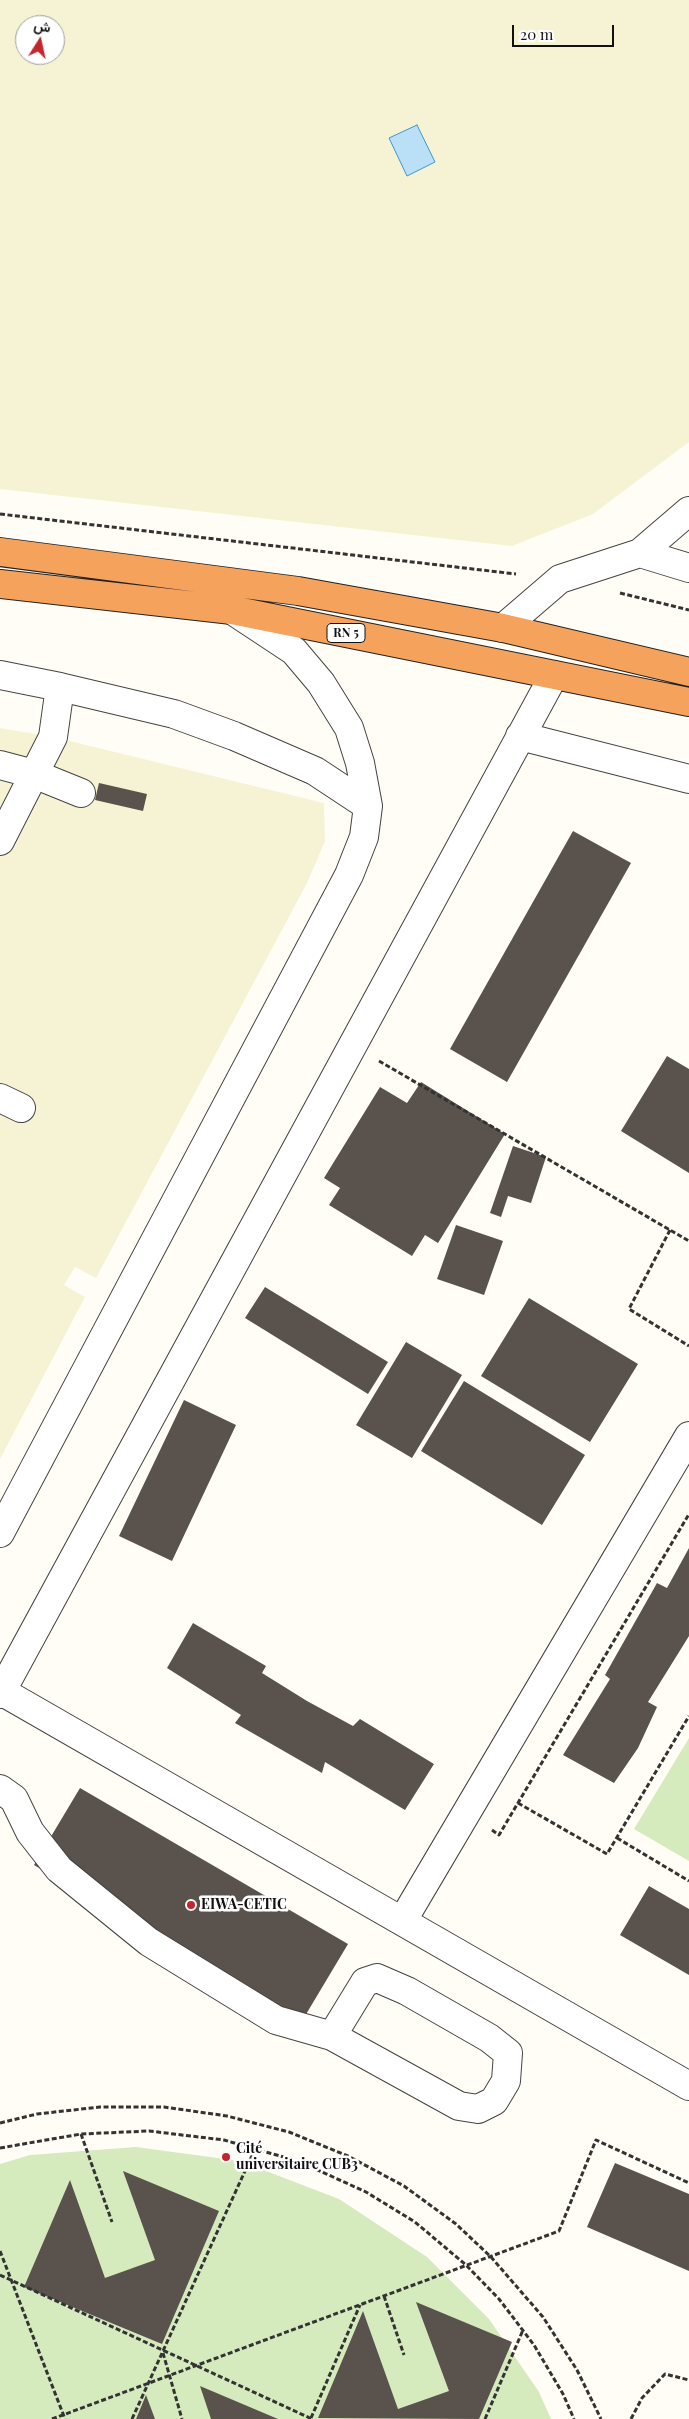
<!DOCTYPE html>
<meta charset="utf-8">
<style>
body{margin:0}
#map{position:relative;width:689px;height:2419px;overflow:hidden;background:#fffdf5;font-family:"Playfair Display",Vazirmatn,serif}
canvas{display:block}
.north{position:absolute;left:15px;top:15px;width:50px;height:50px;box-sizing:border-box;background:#fff;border:1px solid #a0a0a0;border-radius:50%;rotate:10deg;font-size:14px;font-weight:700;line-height:20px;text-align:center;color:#111}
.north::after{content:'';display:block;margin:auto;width:18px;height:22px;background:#c4262e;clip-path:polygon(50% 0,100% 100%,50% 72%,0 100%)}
.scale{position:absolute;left:512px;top:25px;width:102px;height:22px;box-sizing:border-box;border:2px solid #111;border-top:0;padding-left:6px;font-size:15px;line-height:18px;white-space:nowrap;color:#111;-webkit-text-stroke:4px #fff;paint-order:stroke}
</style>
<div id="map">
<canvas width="689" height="2419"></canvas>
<div class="north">ش</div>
<div class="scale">20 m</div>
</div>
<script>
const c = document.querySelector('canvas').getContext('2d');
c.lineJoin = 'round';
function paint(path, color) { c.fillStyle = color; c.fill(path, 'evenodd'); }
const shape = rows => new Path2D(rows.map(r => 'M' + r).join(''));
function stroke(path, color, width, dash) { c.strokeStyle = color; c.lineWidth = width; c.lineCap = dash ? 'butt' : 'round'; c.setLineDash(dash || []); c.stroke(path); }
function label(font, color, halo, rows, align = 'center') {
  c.font = font + ' "Playfair Display",serif'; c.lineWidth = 5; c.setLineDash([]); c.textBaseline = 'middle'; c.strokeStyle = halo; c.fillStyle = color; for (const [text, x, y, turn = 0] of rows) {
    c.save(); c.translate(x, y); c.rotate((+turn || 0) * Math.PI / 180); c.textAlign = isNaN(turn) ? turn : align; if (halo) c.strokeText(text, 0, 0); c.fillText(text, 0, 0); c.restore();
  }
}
const farmland = shape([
 [0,0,689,0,689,442,593,514,512,546,0,489],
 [25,25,55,25,55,55,25,55],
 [0,728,53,737,324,803,325,841,307,883,96,1278,75,1267,64,1285,85,1297,0,1459]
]);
const green = shape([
 [689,1738,689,1861,634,1829],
 [136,2147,240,2161,339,2199,427,2257,489,2319,539,2392,551,2419,0,2419,0,2164,30,2155]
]);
const water = shape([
 [417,125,435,162,407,176,389,138,417,125]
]);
const building = shape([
 [99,783,147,794,143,811,95,800],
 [573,831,631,863,507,1082,450,1049],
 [667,1056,689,1069,689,1173,621,1131],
 [421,1082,505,1134,438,1243,425,1235,412,1256,329,1205,340,1188,324,1178,380,1087,407,1103],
 [513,1146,546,1157,531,1203,508,1196,501,1217,490,1213],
 [456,1225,503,1241,484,1295,437,1279],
 [265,1287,388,1362,368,1394,245,1318],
 [529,1298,638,1364,590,1442,481,1376],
 [406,1342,462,1375,412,1458,356,1425],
 [464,1381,585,1455,542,1525,421,1451],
 [184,1400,236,1425,172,1561,119,1536],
 [689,1548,689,1636,648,1702,657,1707,638,1748,614,1783,563,1755,610,1679,605,1675,657,1583,667,1588],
 [193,1623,266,1666,262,1673,307,1701,353,1726,360,1719,434,1764,405,1810,325,1762,322,1773,235,1723,241,1715,167,1668],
 [80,1788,348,1944,302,2021,34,1865],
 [649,1886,689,1909,689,1975,620,1935],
 [615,2163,689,2194,689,2271,587,2227],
 [123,2171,219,2211,162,2344,24,2287,70,2180,105,2278,155,2260],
 [416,2302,512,2342,479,2419,318,2418,363,2311,398,2409,449,2391],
 [200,2386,278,2419,211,2419],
 [146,2395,155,2419,136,2419]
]);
const path = shape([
 [0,514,516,574],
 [620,593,689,610],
 [379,1061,689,1241],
 [670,1230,629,1309,689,1346],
 [518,1803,607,1854,689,1716],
 [492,1830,499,1835,689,1514],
 [617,1838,689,1881],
 [0,2123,37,2114,100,2107,164,2107,227,2116,289,2132,348,2156,404,2186,456,2224,491,2257,543,2317,577,2370,601,2419],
 [81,2134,112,2222],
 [0,2148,81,2134,149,2131,224,2140,255,2149,298,2161,366,2192,415,2222,466,2265,499,2299,534,2345,563,2394,574,2419],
 [0,2251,65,2419],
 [0,2275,312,2419],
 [384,2296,404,2355],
 [163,2353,182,2419],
 [311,2418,360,2305],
 [52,2419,559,2231,596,2140,689,2183],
 [132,2419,255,2149],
 [485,2419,523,2330],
 [631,2419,642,2398,665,2374,689,2380]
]);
const minor = shape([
 [640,553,689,568],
 [503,628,560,579,640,553,689,511],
 [0,675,60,687,53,737,0,841],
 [60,687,174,714,234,736,315,771,368,806],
 [520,736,689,779],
 [0,765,34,774,81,793],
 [0,1098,21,1108],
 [0,1533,349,875,364,837,368,806,360,763,349,728,321,683,294,651,232,610],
 [1,1691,689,2086],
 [0,1694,554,675],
 [0,1789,14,1799,30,1832,59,1869,149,1942,276,2020,332,2036,459,2106,478,2109,494,2101,506,2081,508,2053,489,2038,407,1991,377,1978,365,1982,332,2036],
 [403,1920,689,1436]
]);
const highway = shape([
 [0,552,298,591,503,628,689,672],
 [0,584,232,610,689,702]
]);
const markers = [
 [191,1905,5,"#c4262e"],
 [226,2157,5,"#c4262e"]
];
const shields = [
 [346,633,38]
];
const shieldNames = [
 ["RN 5",346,633]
];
const poiNames = [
 ["EIWA-CETIC",201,1905],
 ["Cité",236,2149],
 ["universitaire CUB3",236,2165]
];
paint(farmland, '#f6f3d4');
paint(green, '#d5ebbd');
paint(water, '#b9e0f7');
stroke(water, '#3f96cf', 1);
paint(building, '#5a524d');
stroke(minor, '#444', 30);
stroke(highway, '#222', 30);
stroke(path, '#333', 3, [5, 2.5]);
stroke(minor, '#fff', 28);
stroke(highway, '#f5a25d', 28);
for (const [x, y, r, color] of markers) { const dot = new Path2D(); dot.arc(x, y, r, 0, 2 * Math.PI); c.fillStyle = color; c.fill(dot); stroke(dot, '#fff', 2); }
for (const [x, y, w] of shields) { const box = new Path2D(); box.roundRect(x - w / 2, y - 9.5, w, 19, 4); c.fillStyle = '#fff'; c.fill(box); stroke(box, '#111', 1); }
label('bold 12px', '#111', null, shieldNames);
label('bold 14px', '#111', '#fff', poiNames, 'left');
</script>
